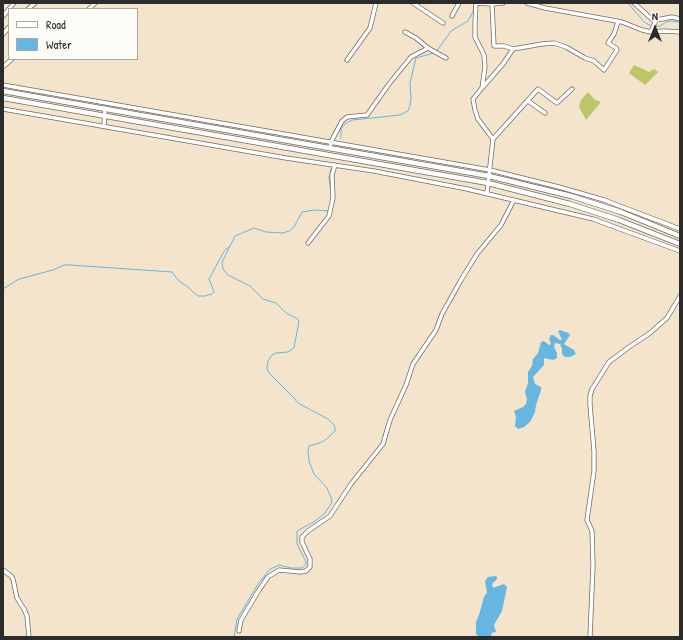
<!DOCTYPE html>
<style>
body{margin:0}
#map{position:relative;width:683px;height:640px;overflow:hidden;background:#f3e4cb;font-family:"Patrick Hand",sans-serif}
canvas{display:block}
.frame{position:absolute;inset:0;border:4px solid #2b2b2b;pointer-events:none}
.legend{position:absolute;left:8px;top:8px;width:130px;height:52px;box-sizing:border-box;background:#fdfcf7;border:1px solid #a9a8a5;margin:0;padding:5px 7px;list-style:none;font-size:12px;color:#2b2b2b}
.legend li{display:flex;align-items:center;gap:8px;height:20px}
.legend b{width:20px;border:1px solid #a9a8a5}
.north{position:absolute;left:635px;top:8px;width:40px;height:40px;-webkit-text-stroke:3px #fdfcf7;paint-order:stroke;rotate:0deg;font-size:11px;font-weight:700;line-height:16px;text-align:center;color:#2b2b2b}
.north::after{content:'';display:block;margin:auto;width:14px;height:18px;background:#2b2b2b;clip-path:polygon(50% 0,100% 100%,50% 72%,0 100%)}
</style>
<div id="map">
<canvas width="683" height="640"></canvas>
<div class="frame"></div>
<ul class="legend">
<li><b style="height:5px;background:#fff"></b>Road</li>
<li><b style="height:11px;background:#65b6e0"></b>Water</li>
</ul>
<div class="north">N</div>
</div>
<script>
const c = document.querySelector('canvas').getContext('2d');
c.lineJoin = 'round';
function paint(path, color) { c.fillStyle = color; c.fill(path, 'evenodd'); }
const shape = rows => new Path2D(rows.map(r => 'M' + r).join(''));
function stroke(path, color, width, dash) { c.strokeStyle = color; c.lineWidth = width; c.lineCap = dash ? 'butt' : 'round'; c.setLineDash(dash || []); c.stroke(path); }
const green = shape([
 [634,65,649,72,654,69,658,72,645,85,629,73],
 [588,92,595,100,601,102,586,120,579,107,581,100]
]);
const water = shape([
 [560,330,568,333,570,335,564,344,574,350,576,354,570,357,565,357,562,354,562,349,560,344,555,343,554,347,557,353,557,358,553,360,544,358,544,365,533,377,535,384,541,387,541,390,536,405,535,412,530,422,524,427,518,429,515,426,516,417,514,411,523,407,526,404,527,399,525,392,528,383,528,372,532,366,533,359,538,353,541,342,544,341,549,345,551,344,549,339,551,335,553,335,560,340,562,340,558,331],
 [495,576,497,577,497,579,492,584,493,588,504,584,507,587,502,611,494,625,496,632,491,633,492,637,479,637,476,634,476,622,479,615,484,597,487,593,485,581,488,577]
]);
const stream = shape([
 [628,3,644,22,651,26],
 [654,27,660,26,666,22,671,21,680,22],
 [436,52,451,31,468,21,473,12,474,6],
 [341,138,341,129,345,124,352,120,400,115,408,111,410,105,411,98,410,83,416,58,434,53],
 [331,192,329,178,331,169],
 [3,289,19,279,53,270,64,265,70,265,172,272,179,281,188,287,194,293,198,296,205,296,212,294,214,292,209,279,222,255,225,250,229,247],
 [234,637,237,619,258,584,270,569,279,565,291,568,302,568,306,564,306,562,297,544,297,531,315,521,324,514,331,504,332,500,327,488,314,474,309,461,308,451,309,446,320,443,328,438,335,431,335,428,334,425,328,419,298,403,293,397,269,373,267,368,268,361,272,355,276,353,288,352,294,348,299,321,296,318,286,313,276,303,263,299,250,286,228,275,223,269,222,262,235,236,254,228,266,232,283,233,289,231,294,227,302,212,314,210,329,211]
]);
const minor = shape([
 [413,3,443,23],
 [476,3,475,24,475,37,484,55,485,67,482,88,473,99,475,110,478,119,493,139,487,193],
 [476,3,492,4,503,3],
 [527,3,545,8,622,22,642,30,651,32,664,31,680,32],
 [634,3,655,22],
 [492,4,494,46,504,46,513,49],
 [9,9,14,3],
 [28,9,35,3],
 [89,9,95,3],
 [3,16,9,9],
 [452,16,459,3],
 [405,32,416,38,428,48,446,58],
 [651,32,656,20,672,17,680,19],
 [3,34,9,27],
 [347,60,370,28,376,3],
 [3,67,12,59],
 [3,85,490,170,559,187,604,200,680,229],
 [482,88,503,64,513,49,542,44,554,43,566,47,585,58,594,61,604,70,617,50,616,48,608,43,614,34,618,22],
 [528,101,545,113],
 [3,109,286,158,374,171,467,189,593,219,680,251],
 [104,126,105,108],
 [493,139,538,89,557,103,572,89],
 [330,148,331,142,342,121,347,117,367,115,389,84,411,57,428,48],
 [308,243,329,216,333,198,332,175,335,165],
 [3,570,11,576,13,579,17,598,24,609,27,616,29,637],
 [239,631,241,620,259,590,268,577,279,570,300,572,306,571,310,567,310,559,302,542,302,537,308,531,330,516,351,484,383,444,390,420,406,385,413,364,436,330,442,314,461,280,477,254,501,225,514,200],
 [590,637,593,566,592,531,587,520,594,471,594,451,590,405,590,396,592,389,609,362,629,347,650,333,667,318,680,296]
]);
const major = shape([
 [3,91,489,176,571,196,621,212,680,236],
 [3,98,488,183,570,204,619,220,680,244]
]);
paint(green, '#bac668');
paint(water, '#65b6e0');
stroke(stream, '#65b6e0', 1);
stroke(minor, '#716c63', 5);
stroke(major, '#716c63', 6);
stroke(minor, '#fff', 3.5);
stroke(major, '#fff', 4.5);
</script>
